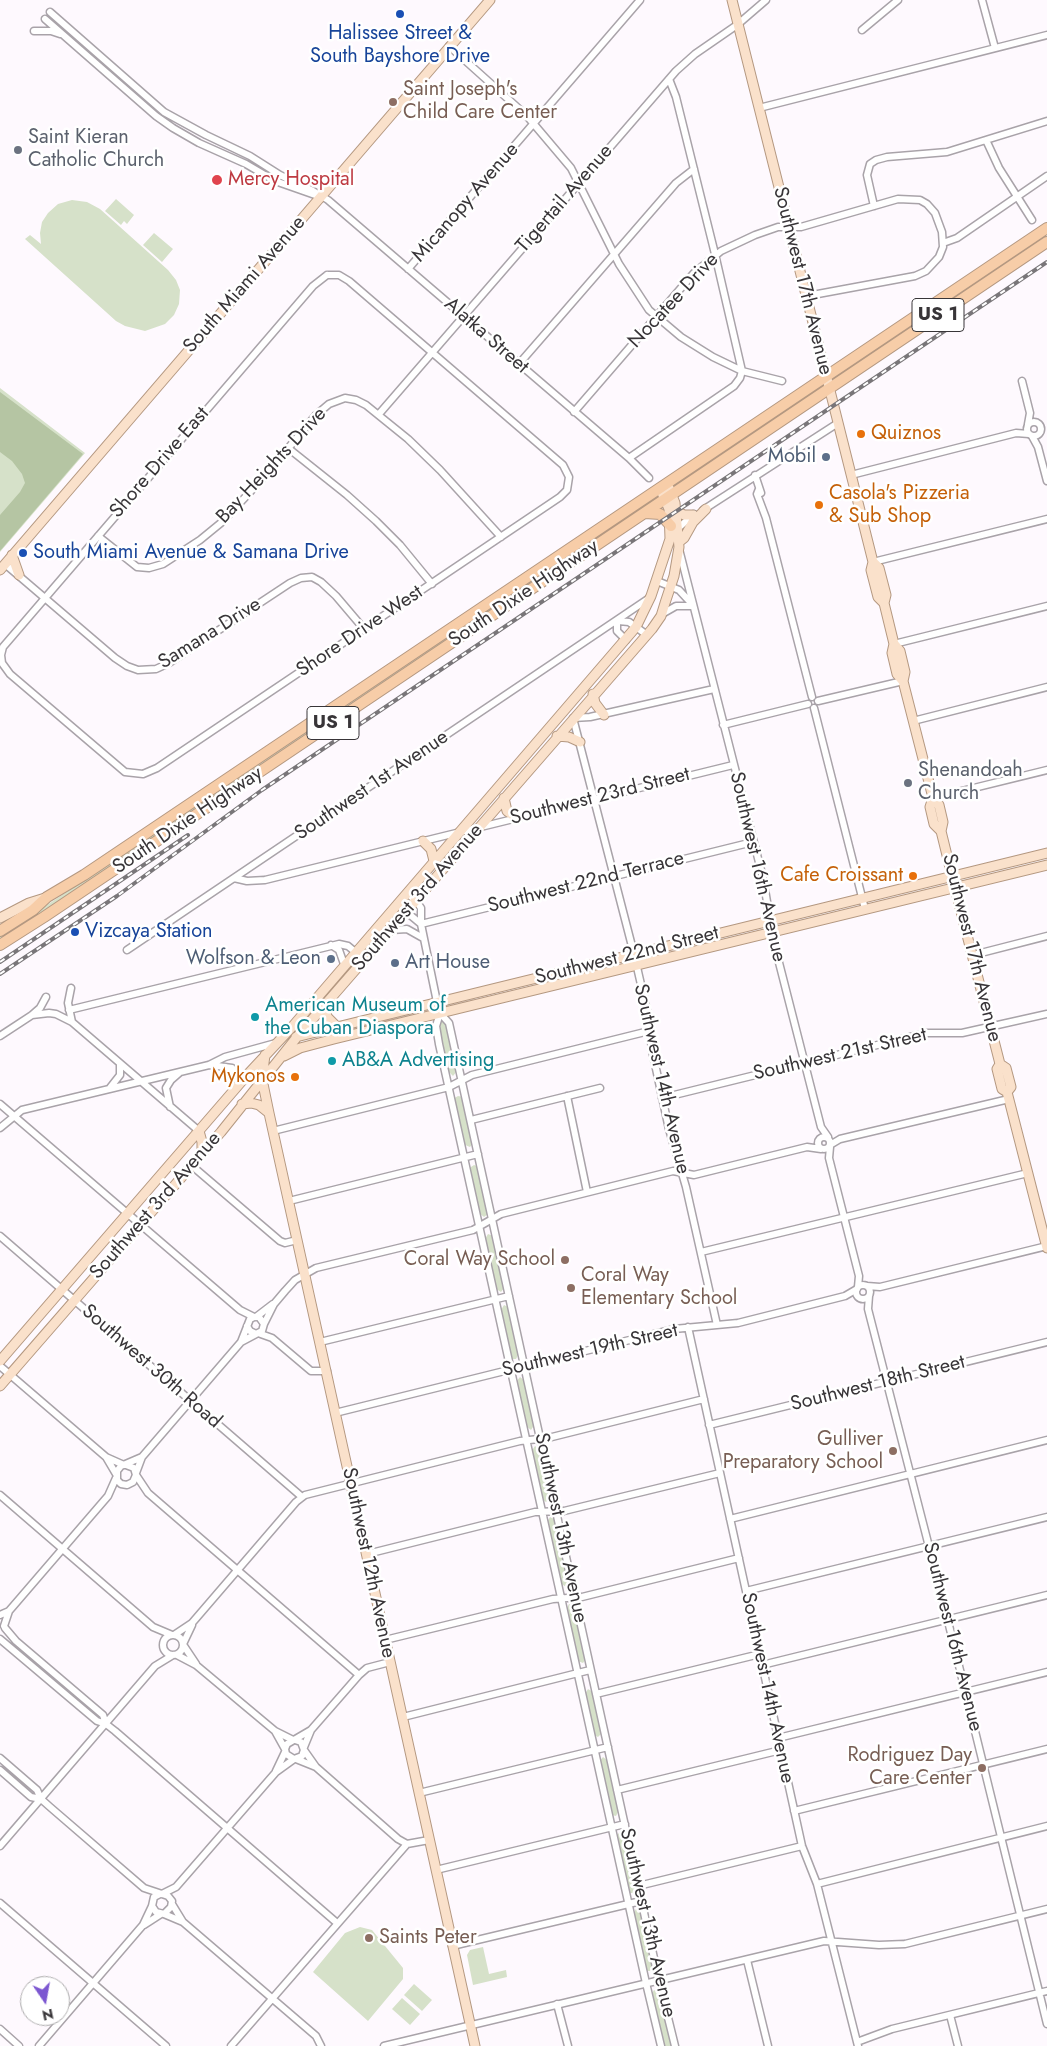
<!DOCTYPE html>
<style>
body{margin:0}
#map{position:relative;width:1047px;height:2046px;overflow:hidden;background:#fef9fe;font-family:Jost,sans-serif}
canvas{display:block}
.north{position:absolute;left:20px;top:1976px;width:50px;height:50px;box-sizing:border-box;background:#fff;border:1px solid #afaeaf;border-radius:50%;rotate:168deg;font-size:14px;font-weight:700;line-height:20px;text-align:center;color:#383538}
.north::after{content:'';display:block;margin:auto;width:18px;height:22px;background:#7c57d1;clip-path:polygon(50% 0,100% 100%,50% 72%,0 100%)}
</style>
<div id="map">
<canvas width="1047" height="2046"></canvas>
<div class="north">N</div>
</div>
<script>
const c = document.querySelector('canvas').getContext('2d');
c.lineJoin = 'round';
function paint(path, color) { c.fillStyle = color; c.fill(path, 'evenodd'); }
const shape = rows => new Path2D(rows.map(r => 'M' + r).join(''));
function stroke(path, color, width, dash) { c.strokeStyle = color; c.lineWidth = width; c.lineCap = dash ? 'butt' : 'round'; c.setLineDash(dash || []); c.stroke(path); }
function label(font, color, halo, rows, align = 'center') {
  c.font = font + ' Jost,sans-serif'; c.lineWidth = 5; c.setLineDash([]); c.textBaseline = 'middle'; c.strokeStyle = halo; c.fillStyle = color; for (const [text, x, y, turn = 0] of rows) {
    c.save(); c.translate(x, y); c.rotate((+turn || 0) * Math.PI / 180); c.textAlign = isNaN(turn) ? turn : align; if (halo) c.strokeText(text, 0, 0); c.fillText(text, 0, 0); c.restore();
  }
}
const green = shape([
 [116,199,134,215,127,224,124,221,121,225,105,211],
 [72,200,87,202,100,209,168,270,176,280,180,290,179,304,174,315,165,324,145,331,125,326,116,321,25,239,30,235,41,244,40,233,42,222,48,213,58,204],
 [154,233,173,249,162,262,143,245],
 [0,388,85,453,0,552],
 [655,500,18,928,0,939,0,936,174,821,647,503],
 [442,1019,446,1022,457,1071,453,1076,449,1072,439,1024],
 [458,1096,463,1097,473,1143,470,1147,465,1145,453,1099],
 [474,1165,479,1167,488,1214,484,1217,479,1213,470,1170,471,1167],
 [488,1234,493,1236,505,1287,501,1292,496,1289,485,1239],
 [504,1305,510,1308,519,1353,516,1359,512,1359,510,1355,501,1310],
 [520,1377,525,1381,535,1424,531,1430,526,1426,516,1382],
 [535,1446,541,1450,551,1498,546,1502,542,1499,531,1452],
 [550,1517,556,1520,569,1584,566,1587,560,1583,547,1522],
 [569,1604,575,1607,586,1659,583,1663,578,1661,566,1610],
 [588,1689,593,1692,602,1733,598,1737,594,1735,585,1694],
 [603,1757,608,1761,619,1810,616,1816,612,1815,610,1812,599,1762],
 [620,1832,624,1835,637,1888,633,1893,629,1893,615,1837],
 [636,1909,642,1912,654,1967,650,1971,646,1971,633,1914],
 [360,1927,372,1930,403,1968,403,1979,368,2021,313,1972,345,1933],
 [483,1947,489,1974,506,1970,507,1977,473,1985,467,1955,470,1950],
 [414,1984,432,2000,422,2011,404,1995],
 [654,1990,659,1993,672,2046,664,2046,651,1995],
 [402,1998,420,2014,410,2025,392,2009]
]);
const forest = shape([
 [0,392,83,454,0,551,0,515,20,492,25,483,22,474,12,461,0,452]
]);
const minor = shape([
 [982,0,995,48],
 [50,12,164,112,206,135,250,156,280,175,313,191,328,200,629,458,649,478],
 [45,19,156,116,173,128,199,143,246,164,275,181,315,195],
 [862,30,898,0],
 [34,31,51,31,60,34],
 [449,46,527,116,571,168,619,264,649,310,681,337,713,357,742,371,782,381],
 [759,108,1047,35],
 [986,140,999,168,1032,220],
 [874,206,867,175,870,164,876,160,887,157,947,152,1047,121],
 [943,243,957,238,1047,176],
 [408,269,640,0],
 [327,275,339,275,349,281,563,465,569,477,567,490,560,497,157,768,143,774,125,772,10,674,2,663,1,655,3,647,313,286,327,275],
 [518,365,676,183,694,169],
 [1022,381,1030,413,1028,424],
 [574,412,694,273,721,251,755,235,778,227,801,227,898,199,920,200,927,204,935,213,942,232,943,247,939,257,926,271,915,276,807,296],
 [379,414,676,71,695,54,737,25,766,0],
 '1027 429a7 7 0 1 1 14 0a7 7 0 1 1-14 0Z',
 [1032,436,1038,447,1047,481],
 [288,448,347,495,376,521,400,545,432,584],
 [629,458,734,386,740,378,742,371,715,254,676,97,669,79],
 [755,475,761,493],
 [851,475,1016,433,1029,434],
 [759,489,757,494,766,518,812,697],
 [703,510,838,423],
 [675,531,694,514],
 [98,536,137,567,149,568,163,564,200,540,222,522,265,476,316,415,329,404,345,398,356,400,366,405,408,439,440,470,501,537],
 [679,549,763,878,774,943,821,1127,828,1137],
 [873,562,1047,519],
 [5,564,115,658,127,666,138,670,156,669,169,663,290,583,301,578,312,577,321,582,336,596,364,629],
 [657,581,679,590,691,603],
 [662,614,676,606,693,606],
 [617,621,617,631,626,640],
 [618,621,629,622,647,635],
 [894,644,1047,606],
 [714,689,590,717,573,718,634,954,648,1015,652,1050,669,1129,686,1187,717,1325],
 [818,701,903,681],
 [814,708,865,909],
 [913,721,1047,687],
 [723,725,808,704],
 [933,798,1047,770],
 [234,878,247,881,265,880,733,765],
 [407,893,416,901,421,908,421,924,437,1002,440,1013,449,1023,659,1981,675,2046],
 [397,904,421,924],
 [421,924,753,842],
 [391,930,407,929,423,938],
 [331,945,339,950,344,964],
 [127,950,648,599],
 [973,955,1047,936],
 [71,988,68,1003,72,1022],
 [69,1010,339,944,348,946,365,960],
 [440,1013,436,1026,439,1044,646,1983,661,2046],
 [32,1015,49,1013,56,1014,72,1022,199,1131],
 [0,1036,32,1015,40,1008,46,997],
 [210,1065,232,1068,237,1074,239,1084],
 [109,1089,120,1075,120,1064],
 [567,1096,587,1192],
 [662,1098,926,1033,962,1033,1047,1014],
 [0,1104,240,1310,254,1317],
 [170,1107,166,1088,171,1080,179,1073],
 [471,1120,600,1088],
 [0,1128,22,1110,209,1065,225,1057,276,1043],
 [273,1131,449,1087,472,1075,649,1031],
 '818 1143a6 6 0 1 1 12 0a6 6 0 1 1-12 0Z',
 [830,1145,840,1139,1009,1099],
 [830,1147,829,1158,859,1276,858,1287],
 [191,1165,280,1241,285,1243,297,1240],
 [289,1201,478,1154],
 [0,1236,302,1497],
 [701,1252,1028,1173],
 '856 1292a7 7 0 1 1 14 0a7 7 0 1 1-14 0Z',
 [867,1286,880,1287,1047,1246],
 [869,1296,868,1309,945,1609,1047,2024],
 [256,1317,273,1304],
 [264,1324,274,1304,285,1291,295,1280,316,1268,473,1230,501,1214,673,1171,694,1175,807,1147,821,1149],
 [688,1327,802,1846,817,1884,858,2046],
 [258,1333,272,1338,311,1371,327,1371],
 [241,1342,250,1319,254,1317,259,1317,264,1324,262,1331,256,1334,250,1331,247,1326],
 [320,1342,509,1296],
 [0,1366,106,1457,116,1474],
 [335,1413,674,1329,738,1323,845,1296,857,1289],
 [709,1425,1047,1342],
 [106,1457,124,1465],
 [126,1465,134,1468,136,1475,133,1482,127,1485,121,1484,117,1480,117,1471,121,1466,142,1457],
 [136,1473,142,1457,241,1342,256,1334],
 [136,1475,148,1493,359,1675],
 [0,1495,153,1627,172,1635],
 [730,1519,1047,1440],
 [367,1554,535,1512,564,1511,720,1473],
 [746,1591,1047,1517],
 [0,1615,9,1611],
 [4,1626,9,1611,108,1496,116,1478],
 [5,1628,16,1641,103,1715,106,1724],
 '163 1645a10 10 0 1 1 20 0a10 10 0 1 1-20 0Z',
 [174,1635,192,1623,296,1502,305,1495,520,1441,548,1438,704,1399],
 [0,1639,97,1721,106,1724,115,1731,337,1923],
 [385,1640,553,1599,582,1597,739,1558],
 [183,1644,192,1625],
 [184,1646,196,1664],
 [177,1655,196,1665,275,1731,293,1740],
 [762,1665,1047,1595],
 [596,1694,760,1654],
 [403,1717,590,1670],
 [275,1731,285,1749],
 [778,1738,1047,1672],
 [295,1740,301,1742,304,1750,302,1756,294,1759,286,1754,285,1749,287,1744,311,1730],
 [304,1747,311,1730,359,1675,367,1668,390,1662],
 [304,1750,316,1767,398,1839,407,1844,429,1840],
 [0,1758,37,1790,41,1799,50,1807,144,1888,168,1896,172,1901,171,1907,164,1914,156,1912,152,1906,154,1897,160,1894],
 [296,1759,316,1767],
 [0,1770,31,1797,41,1799],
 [276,1771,285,1752],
 [617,1790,781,1750],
 [419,1793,608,1747],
 [794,1811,1047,1749],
 [0,1846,155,1666,173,1655],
 [436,1870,625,1824],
 [817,1884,1047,1826],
 [638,1886,802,1846],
 [162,1894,176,1887,276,1772,294,1759],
 [0,1903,166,2046],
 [172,1904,183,1922,316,2036,321,2046],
 [164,1914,183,1922],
 [144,1925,161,1914],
 [452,1946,641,1901],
 [747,1960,768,2046],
 [557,2004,568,2046],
 [950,2015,958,2046],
 [0,2029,19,2046],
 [857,2042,892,2029,1047,1991],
 [39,2046,143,1925,152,1906],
 [231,2046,407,1844],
 [384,2046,824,1941,879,1945,905,1944,1047,1909]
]);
const major = shape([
 [732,0,873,562,879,568,886,595,884,603,894,644,892,653,897,674,903,681],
 [676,511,684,515,693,515],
 [679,542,684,538,693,522,706,509],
 [12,555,19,575],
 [873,562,871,570,878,597,884,603],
 [0,570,490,0],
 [894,644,900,651,905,672,903,681,933,798,939,805,943,822,941,831,955,888,1000,1064,1006,1068,1011,1087,1007,1092],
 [593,694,595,703,604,715],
 [557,736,569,737,580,742],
 [504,798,507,811,517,818],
 [933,798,930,807,934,824,941,831],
 [423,841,431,849,434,861],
 [0,918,29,903,45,898],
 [325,1005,327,1017,337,1027],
 [296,1037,1047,853],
 [265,1055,262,1079,269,1113,475,2046],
 [284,1056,300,1048,334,1039,1047,865],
 [1000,1064,997,1069,1002,1089,1007,1092,1047,1248],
 [242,1104,251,1103,259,1105,269,1113],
 [199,1131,202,1142,202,1154],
 [0,1361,248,1074,292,1027,636,627,651,596,670,539,669,509,660,488],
 [0,1386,221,1132,297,1037,652,629,661,616,665,603,674,576,679,547,675,503,669,488]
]);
const highway = shape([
 [645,513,660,514,671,526],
 [0,931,33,910,47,897,84,875,1047,228],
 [0,945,44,917,1047,242]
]);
const rail = shape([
 [0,962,188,835],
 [0,974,117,896,262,790,1047,262]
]);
const markers = [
 [400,14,5,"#1a4fb4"],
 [393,102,5,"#8d6e63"],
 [18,150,5,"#6b7280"],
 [217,180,6,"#e0444e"],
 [861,434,5,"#e8710a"],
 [826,457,5,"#5c6f8a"],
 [819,505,5,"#e8710a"],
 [23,553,5,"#1a4fb4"],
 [908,783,5,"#6b7280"],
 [913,876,5,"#e8710a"],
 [75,932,5,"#1a4fb4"],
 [331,959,5,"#5c6f8a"],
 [395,963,5,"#5c6f8a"],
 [255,1017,5,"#0f9aa8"],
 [332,1061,5,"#0f9aa8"],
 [295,1077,5,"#e8710a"],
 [565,1260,5,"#8d6e63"],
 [571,1288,5,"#8d6e63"],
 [893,1451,5,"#8d6e63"],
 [982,1768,5,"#8d6e63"],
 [369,1938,5,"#8d6e63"]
];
const shields = [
 [938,315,52],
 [333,723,52]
];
const shieldNames = [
 ["US 1",938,315],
 ["US 1",333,723]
];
const transitNames = [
 ["Halissee Street &",400,34,"center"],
 ["South Bayshore Drive",400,57,"center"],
 ["South Miami Avenue & Samana Drive",33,553],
 ["Vizcaya Station",85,932]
];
const educationNames = [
 ["Saint Joseph's",403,90],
 ["Child Care Center",403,113],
 ["Coral Way School",555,1260,"right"],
 ["Coral Way",581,1276],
 ["Elementary School",581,1299],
 ["Gulliver",883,1440,"right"],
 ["Preparatory School",883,1463,"right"],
 ["Rodriguez Day",972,1756,"right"],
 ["Care Center",972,1779,"right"],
 ["Saints Peter",379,1938]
];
const worshipNames = [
 ["Saint Kieran",28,138],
 ["Catholic Church",28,161],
 ["Shenandoah",918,771],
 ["Church",918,794]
];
const healthNames = [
 ["Mercy Hospital",228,180]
];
const streetNames = [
 ["Tigertail Avenue",565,199,-49],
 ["Micanopy Avenue",466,203,-49],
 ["Southwest 17th Avenue",802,281,76],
 ["South Miami Avenue",245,285,-49],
 ["Nocatee Drive",674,301,-47],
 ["Alatka Street",486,336,41],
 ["Shore Drive East",160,463,-49],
 ["Bay Heights Drive",272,466,-47],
 ["South Dixie Highway",524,594,-34],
 ["Shore Drive West",360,632,-34],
 ["Samana Drive",210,634,-32],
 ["Southwest 1st Avenue",372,786,-34],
 ["Southwest 23rd Street",600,797,-14],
 ["South Dixie Highway",188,821,-34],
 ["Southwest 16th Avenue",757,867,77],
 ["Southwest 22nd Terrace",586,883,-14],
 ["Southwest 3rd Avenue",418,898,-49],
 ["Southwest 17th Avenue",971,948,76],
 ["Southwest 22nd Street",627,956,-14],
 ["Southwest 21st Street",840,1055,-13],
 ["Southwest 14th Avenue",661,1079,77],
 ["Southwest 3rd Avenue",156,1206,-49],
 ["Southwest 19th Street",590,1351,-13],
 ["Southwest 30th Road",151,1367,41],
 ["Southwest 18th Street",878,1384,-14],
 ["Southwest 13th Avenue",560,1528,78],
 ["Southwest 12th Avenue",368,1563,78],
 ["Southwest 16th Avenue",952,1637,76],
 ["Southwest 14th Avenue",767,1688,78],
 ["Southwest 13th Avenue",647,1923,77]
];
const foodNames = [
 ["Quiznos",871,434],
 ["Casola's Pizzeria",829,494],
 ["& Sub Shop",829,517],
 ["Cafe Croissant",903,876,"right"],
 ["Mykonos",285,1077,"right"]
];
const serviceNames = [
 ["Mobil",816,457],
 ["Wolfson & Leon",321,959],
 ["Art House",405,963,"left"]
];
const cultureNames = [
 ["American Museum of",265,1006],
 ["the Cuban Diaspora",265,1029],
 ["AB&A Advertising",342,1061]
];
paint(green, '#d6e1c9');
paint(forest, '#b5c5a3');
stroke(minor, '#a9a3a9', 9);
stroke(major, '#b49881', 11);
stroke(highway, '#b49881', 12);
stroke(minor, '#fff', 6);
stroke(major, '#fae1cb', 9);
stroke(highway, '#f7cda8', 10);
stroke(rail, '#797679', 4);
stroke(rail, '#fff', 2, [5.5]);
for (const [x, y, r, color] of markers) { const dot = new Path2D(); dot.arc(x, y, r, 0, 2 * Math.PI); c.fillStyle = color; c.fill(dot); stroke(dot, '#fff', 2); }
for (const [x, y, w] of shields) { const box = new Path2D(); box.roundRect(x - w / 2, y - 16.5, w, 33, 4); c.fillStyle = '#fff'; c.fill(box); stroke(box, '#383538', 1); }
label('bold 19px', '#383538', null, shieldNames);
label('20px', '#164399', '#fff', transitNames, 'left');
label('20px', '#785e54', '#fff', educationNames, 'left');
label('20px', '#5b616d', '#fff', worshipNames, 'left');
label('20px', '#be3a42', '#fff', healthNames, 'left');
label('20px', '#383538', '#fff', streetNames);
label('20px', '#c56008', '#fff', foodNames, 'left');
label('20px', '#4e5e75', '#fff', serviceNames, 'right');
label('20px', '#0d838f', '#fff', cultureNames, 'left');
</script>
